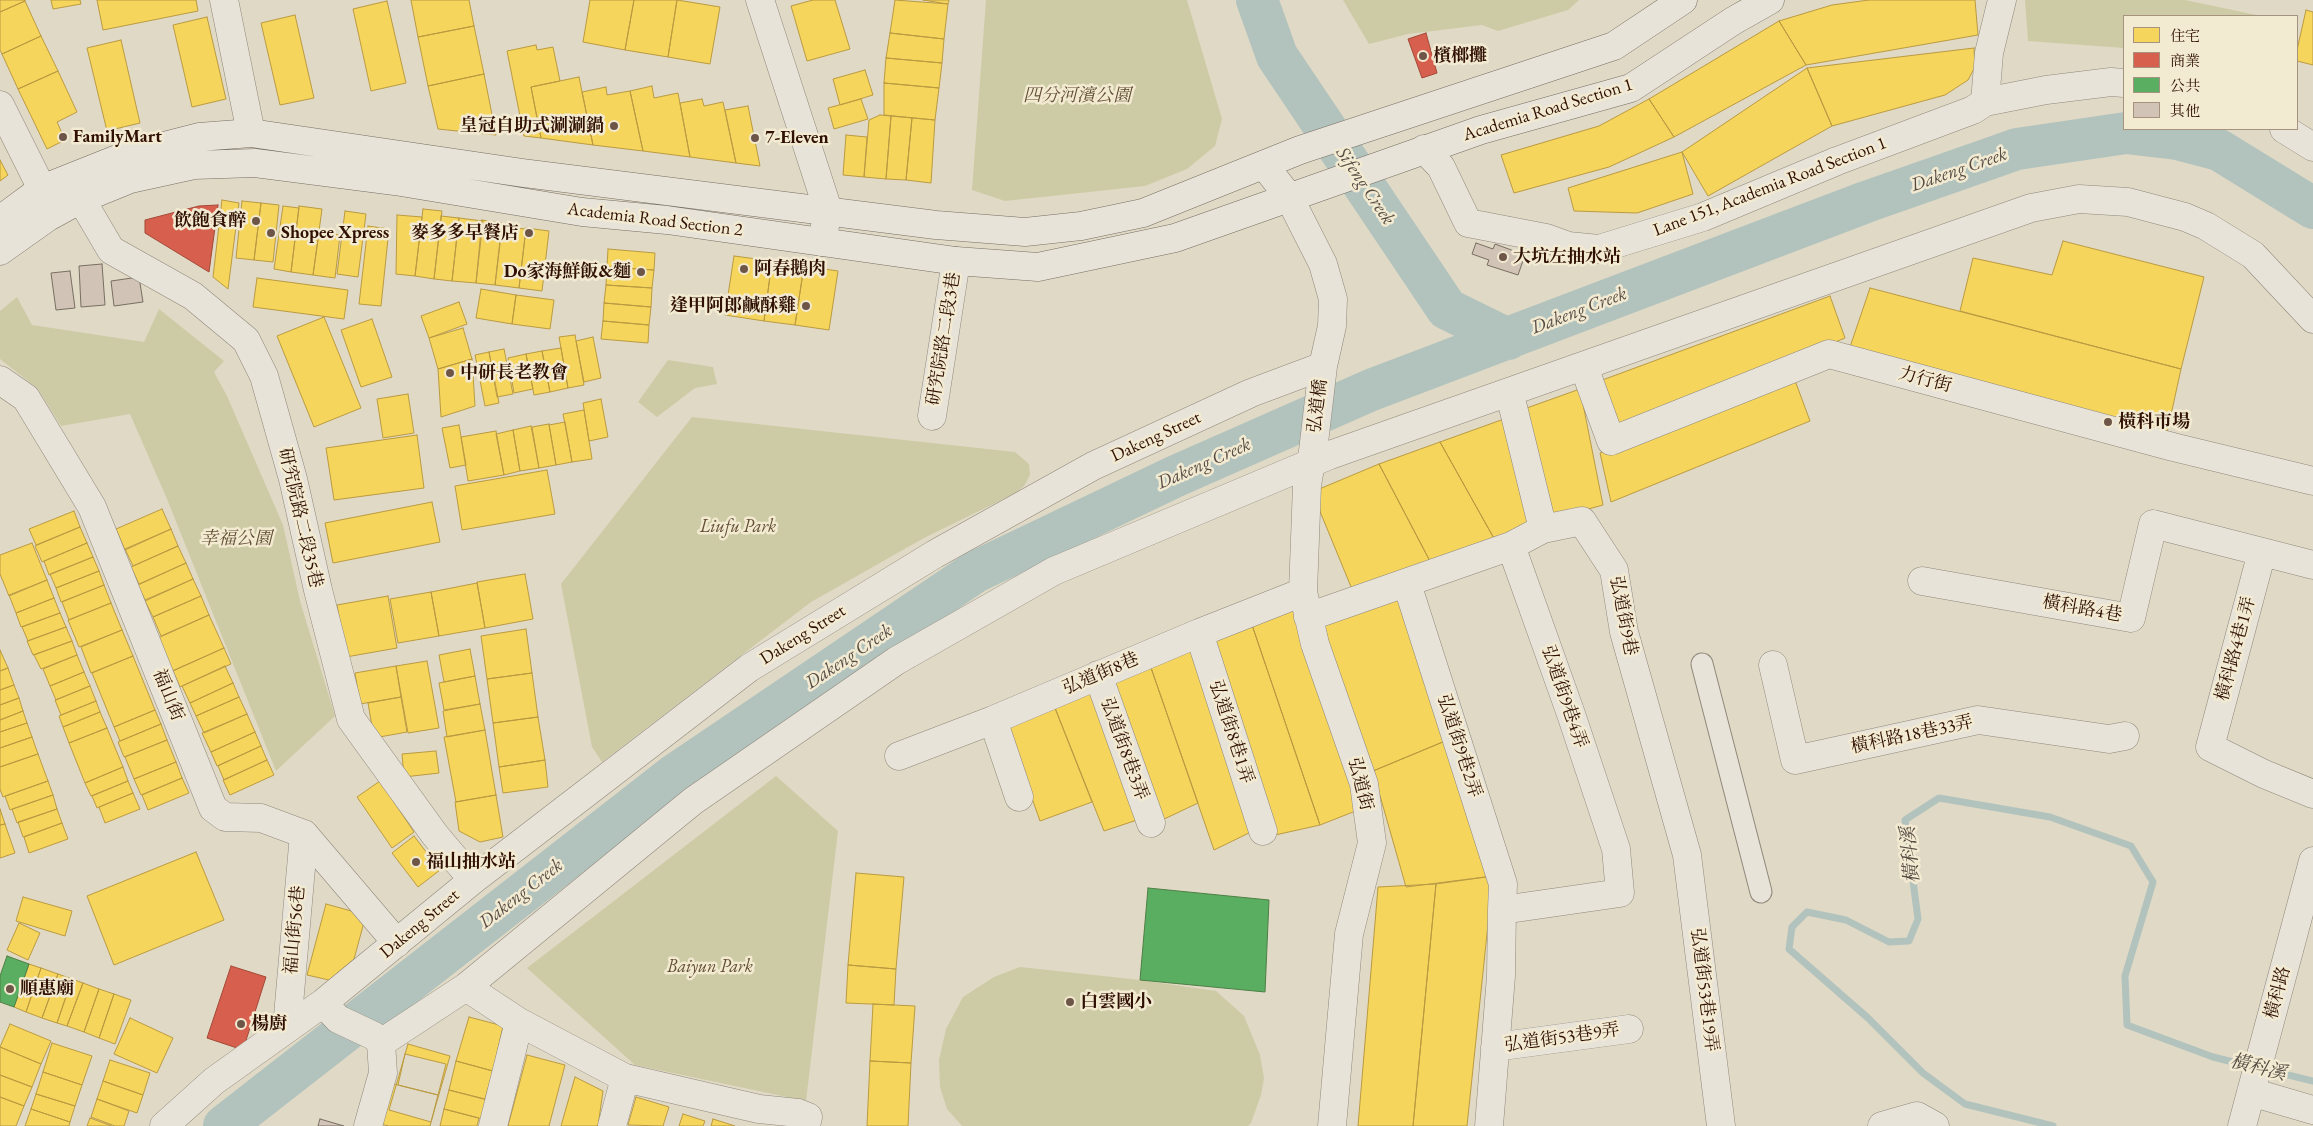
<!DOCTYPE html>
<meta charset="utf-8">
<style>
body{margin:0}
#map{position:relative;width:2313px;height:1126px;overflow:hidden;background:#e0d9c5;font-family:"EB Garamond","Noto Serif TC",serif}
canvas{display:block}
.legend{position:absolute;left:2123px;top:15px;width:175px;height:115px;box-sizing:border-box;background:#f3ead2;border:1px solid #a5937f;margin:0;padding:6px 9px;list-style:none;font-size:15px;color:#2f1003}
.legend li{display:flex;align-items:center;gap:10px;height:25px}
.legend b{width:25px;border:1px solid #a5937f}
</style>
<div id="map">
<canvas width="2313" height="1126"></canvas>
<ul class="legend">
<li><b style="height:14px;background:#f6d55c"></b>住宅</li>
<li><b style="height:14px;background:#d6604d"></b>商業</li>
<li><b style="height:14px;background:#5aae61"></b>公共</li>
<li><b style="height:14px;background:#d1c3b5"></b>其他</li>
</ul>
</div>
<script>
const c = document.querySelector('canvas').getContext('2d');
c.lineJoin = 'round';
function paint(path, color) { c.fillStyle = color; c.fill(path, 'evenodd'); }
const shape = rows => new Path2D(rows.map(r => 'M' + r).join(''));
function stroke(path, color, width, dash) { c.strokeStyle = color; c.lineWidth = width; c.lineCap = dash ? 'butt' : 'round'; c.setLineDash(dash || []); c.stroke(path); }
function label(font, color, halo, rows, align = 'center') {
  c.font = font + ' "EB Garamond","Noto Serif TC",serif'; c.lineWidth = 5; c.setLineDash([]); c.textBaseline = 'middle'; c.strokeStyle = halo; c.fillStyle = color; for (const [text, x, y, turn = 0] of rows) {
    c.save(); c.translate(x, y); c.rotate((+turn || 0) * Math.PI / 180); c.textAlign = isNaN(turn) ? turn : align; if (halo) c.strokeText(text, 0, 0); c.fillText(text, 0, 0); c.restore();
  }
}
const green = shape([
 [986,0,1187,0,1222,119,1215,146,1187,169,1145,186,1005,201,972,190],
 [1343,0,1579,0,1568,10,1498,31,1482,25,1408,34,1369,44],
 [2025,0,2185,0,2261,16,2124,16,2124,48,2028,41],
 [17,297,32,325,144,342,159,309,224,361,214,372,227,396,283,525,300,601,335,716,276,771,167,499,130,414,61,426,37,388,0,359,0,311],
 [668,360,713,367,717,384,695,388,657,417,638,402],
 [692,417,1015,452,1029,464,1030,475,1024,486,1016,493,924,538,811,602,602,762,592,747,561,584],
 [776,776,838,831,806,1101,635,1065,527,968],
 [1020,967,1140,980,1216,991,1244,1016,1260,1055,1264,1078,1261,1095,1251,1123,1248,1126,962,1126,947,1109,940,1087,939,1060,946,1029,963,997,994,977]
]);
const homes = shape([
 [0,0,25,0,25,1,0,12,0,0],
 [51,0,80,0,81,4,53,9,51,0],
 [97,0,196,0,198,11,103,30,97,0],
 [411,0,469,0,474,26,418,37,411,0],
 [590,0,634,0,625,50,583,42,590,0],
 [634,0,677,0,668,57,625,50,634,0],
 [677,0,720,7,710,64,668,57,677,0],
 [813,0,835,0,850,49,807,61,791,6,813,0],
 [895,0,948,4,944,39,890,33,895,0],
 [923,0,949,0,948,4,923,0],
 [1869,0,1975,0,1978,35,1806,65,1779,21,1832,5,1869,0],
 [25,1,41,36,2,54,0,50,0,12,25,1],
 [387,1,406,83,371,91,353,9,387,1],
 [2306,10,2313,12,2313,65,2297,61,2297,50,2306,10],
 [295,15,314,98,280,105,261,23,295,15],
 [207,17,226,99,192,107,173,25,207,17],
 [1779,21,1806,65,1674,137,1649,99,1779,21],
 [474,26,484,74,428,86,418,37,474,26],
 [890,33,944,39,942,63,886,58,890,33],
 [41,36,58,71,18,89,2,54,41,36],
 [121,40,140,123,107,131,87,48,121,40],
 [536,45,537,50,553,47,560,81,531,87,541,138,524,136,507,51,536,45],
 [1974,48,1975,67,1968,80,1945,95,1832,126,1807,68,1974,48],
 [886,58,942,63,939,88,884,83,886,58],
 [1807,68,1832,126,1708,196,1682,152,1807,68],
 [865,70,873,95,840,105,833,79,865,70],
 [58,71,77,112,57,122,65,140,47,149,18,89,58,71],
 [484,74,496,135,438,129,428,86,484,74],
 [579,77,593,145,541,138,531,87,579,77],
 [884,83,939,88,935,120,884,115,884,83],
 [652,86,654,98,678,93,690,157,643,151,630,91,652,86],
 [606,87,607,95,630,91,643,151,593,145,582,92,606,87],
 [702,99,704,106,723,102,736,163,690,157,680,103,702,99],
 [861,99,868,119,834,129,828,108,861,99],
 [1649,99,1674,137,1609,167,1514,193,1501,155,1599,126,1649,99],
 [748,106,760,166,736,163,725,110,748,106],
 [880,115,891,116,886,179,864,177,869,120,880,115],
 [891,116,912,118,906,180,886,179,891,116],
 [912,118,935,120,931,183,906,180,912,118],
 [846,135,867,137,864,177,843,175,846,135],
 [1682,152,1693,194,1637,213,1574,211,1568,188,1682,152],
 [0,160,8,175,0,181,0,160],
 [222,200,239,203,228,289,213,277,222,200],
 [242,201,261,203,254,260,236,258,242,201],
 [261,203,279,205,273,262,254,260,261,203],
 [283,206,299,208,291,272,274,269,283,206],
 [299,206,322,209,313,275,291,272,299,206],
 [423,209,442,211,434,279,415,276,423,209],
 [345,211,366,214,358,277,337,274,345,211],
 [397,215,422,217,415,276,396,274,397,215],
 [441,216,459,218,452,281,434,279,441,216],
 [459,218,483,221,476,283,452,281,459,218],
 [482,220,502,223,495,285,476,283,482,220],
 [368,226,389,229,381,306,359,304,368,226],
 [502,227,526,229,519,288,495,285,502,227],
 [526,228,549,231,542,291,519,288,526,228],
 [319,233,340,235,335,278,313,275,319,233],
 [2063,241,2204,277,2181,369,1960,311,1973,258,2052,275,2063,241],
 [608,249,655,253,654,270,607,267,608,249],
 [734,256,772,261,764,321,725,315,734,256],
 [772,261,804,266,795,325,764,321,772,261],
 [804,266,838,271,829,330,795,325,804,266],
 [607,267,654,270,652,288,606,285,607,267],
 [257,278,348,290,344,319,253,307,257,278],
 [606,285,652,288,651,307,604,303,606,285],
 [1870,288,2181,369,2167,433,1850,347,1870,288],
 [481,289,516,295,512,324,476,318,481,289],
 [516,295,554,300,550,329,512,324,516,295],
 [1830,296,1845,338,1617,432,1597,382,1830,296],
 [459,302,467,324,429,338,421,316,459,302],
 [604,303,651,307,649,325,603,321,604,303],
 [324,317,361,408,314,427,277,336,324,317],
 [372,319,392,377,361,387,341,330,372,319],
 [603,321,649,325,648,343,601,339,603,321],
 [463,328,472,359,438,369,429,338,463,328],
 [575,335,584,385,568,388,559,337,575,335],
 [593,337,601,378,584,382,576,341,593,337],
 [561,348,568,388,550,392,542,351,561,348],
 [504,349,513,394,497,397,489,352,504,349],
 [542,351,550,392,534,395,526,354,542,351],
 [489,352,499,403,485,406,475,355,489,352],
 [526,354,533,389,514,393,508,358,526,354],
 [472,359,475,406,441,417,438,369,472,359],
 [1793,375,1810,421,1611,502,1600,453,1793,375],
 [1580,389,1603,505,1549,520,1524,409,1580,389],
 [408,394,414,433,383,438,377,399,408,394],
 [601,399,608,437,589,441,583,403,601,399],
 [584,410,592,459,572,462,563,414,584,410],
 [1504,419,1533,523,1496,542,1440,442,1504,419],
 [565,422,572,462,556,465,549,425,565,422],
 [549,424,556,465,539,468,532,427,549,424],
 [459,425,466,465,450,468,442,428,459,425],
 [531,426,539,468,520,471,513,430,531,426],
 [513,430,520,471,504,475,496,434,513,430],
 [496,431,504,475,468,481,461,437,496,431],
 [417,435,424,488,334,500,326,448,417,435],
 [1440,442,1496,542,1432,565,1379,464,1440,442],
 [1379,464,1432,565,1354,594,1312,492,1379,464],
 [547,470,555,514,462,530,455,486,547,470],
 [432,502,440,542,333,563,325,523,432,502],
 [162,509,171,529,125,550,116,529,162,509],
 [74,511,80,527,36,545,29,529,74,511],
 [80,527,87,543,42,562,35,546,80,527],
 [171,529,178,546,133,566,125,549,171,529],
 [32,543,47,580,9,596,0,574,0,555,32,543],
 [87,543,93,557,49,575,44,561,87,543],
 [178,546,186,563,139,584,131,567,178,546],
 [93,557,99,571,56,588,50,574,93,557],
 [186,563,193,579,145,600,138,585,186,563],
 [99,571,104,585,61,602,56,588,99,571],
 [525,574,533,619,485,628,477,582,525,574],
 [193,579,201,596,153,617,145,601,193,579],
 [47,580,54,598,16,613,9,595,47,580],
 [477,583,485,628,439,636,431,592,477,583],
 [104,585,111,603,69,620,62,602,104,585],
 [431,592,439,636,398,643,390,599,431,592],
 [1400,594,1450,739,1373,771,1320,622,1400,594],
 [201,596,209,615,161,636,153,617,201,596],
 [388,596,397,648,346,657,337,605,388,596],
 [54,598,60,613,21,627,16,613,54,598],
 [111,603,122,630,79,647,68,620,111,603],
 [1293,603,1358,810,1320,825,1251,622,1293,603],
 [60,613,66,627,28,641,22,627,60,613],
 [209,615,224,648,172,671,158,638,209,615],
 [1251,622,1320,825,1275,835,1211,639,1251,622],
 [66,627,72,641,33,655,27,641,66,627],
 [526,629,532,673,487,679,481,636,526,629],
 [122,630,133,656,91,673,81,647,122,630],
 [72,641,77,655,41,669,34,655,72,641],
 [1191,646,1255,830,1214,850,1149,662,1191,646],
 [224,648,231,664,180,687,173,671,224,648],
 [470,649,475,676,444,682,439,655,470,649],
 [0,650,8,668,0,671,0,650],
 [77,655,84,672,50,686,43,669,77,655],
 [133,656,155,710,114,727,92,673,133,656],
 [427,661,439,728,408,733,396,666,427,661],
 [1149,662,1198,803,1160,821,1108,679,1149,662],
 [225,666,233,683,190,703,182,686,225,666],
 [396,666,401,697,360,704,355,673,396,666],
 [8,668,14,685,0,690,0,671,8,668],
 [84,672,90,686,56,700,50,686,84,672],
 [532,673,538,717,493,723,487,679,532,673],
 [475,676,480,704,444,710,439,683,475,676],
 [233,683,239,697,196,716,190,703,233,683],
 [14,685,19,698,0,705,0,690,14,685],
 [90,686,96,701,61,715,55,700,90,686],
 [1091,688,1140,819,1104,831,1053,703,1091,688],
 [239,697,247,714,204,733,196,716,239,697],
 [401,697,407,732,374,738,368,703,401,697],
 [19,698,23,711,0,720,0,705,19,698],
 [96,701,100,712,63,727,59,716,96,701],
 [1053,703,1092,802,1040,821,1005,722,1053,703],
 [480,704,485,730,447,737,443,711,480,704],
 [155,710,161,724,120,741,114,727,155,710],
 [23,711,27,723,0,732,0,720,23,711],
 [100,712,107,728,69,743,63,727,100,712],
 [247,714,255,732,211,752,202,733,247,714],
 [538,717,545,760,499,767,493,723,538,717],
 [27,723,32,737,0,748,0,732,27,723],
 [161,724,167,740,124,757,118,742,161,724],
 [107,728,123,767,85,783,69,743,107,728],
 [485,730,496,795,456,802,444,737,485,730],
 [255,732,261,746,217,766,211,752,255,732],
 [32,737,38,754,0,767,0,748,32,737],
 [1450,739,1493,876,1406,887,1373,771,1450,739],
 [167,740,176,762,134,779,125,757,167,740],
 [261,746,267,760,224,780,218,766,261,746],
 [436,751,439,773,404,777,402,754,436,751],
 [38,754,48,781,3,797,0,789,0,767,38,754],
 [267,760,274,775,230,795,223,780,267,760],
 [545,760,548,787,503,793,499,767,545,760],
 [176,762,182,778,141,795,134,779,176,762],
 [123,767,128,781,91,796,85,783,123,767],
 [182,778,189,793,148,810,142,795,182,778],
 [48,781,53,795,10,810,5,796,48,781],
 [128,781,133,793,97,808,92,796,128,781],
 [380,781,414,832,392,848,357,797,380,781],
 [133,793,140,809,105,823,99,807,133,793],
 [53,795,57,809,17,823,12,809,53,795],
 [496,795,503,837,480,842,459,831,455,802,496,795],
 [0,809,5,824,0,825,0,809],
 [57,809,62,823,23,837,18,822,57,809],
 [62,823,68,839,29,853,24,837,62,823],
 [5,824,15,853,0,858,0,825,5,824],
 [414,836,440,870,418,887,392,853,414,836],
 [196,852,224,920,114,965,87,896,196,852],
 [856,873,904,877,896,969,848,965,856,873],
 [1493,876,1467,1126,1413,1126,1436,884,1493,876],
 [1436,884,1413,1126,1358,1126,1378,887,1436,884],
 [23,897,72,911,65,936,16,921,23,897],
 [326,904,366,915,354,959,329,980,307,975,326,904],
 [19,923,40,933,28,960,7,950,19,923],
 [29,964,41,968,26,1012,14,1007,29,964],
 [848,965,896,969,894,1005,846,1003,848,965],
 [41,968,58,974,42,1018,26,1012,41,968],
 [58,974,72,979,57,1023,42,1018,58,974],
 [72,979,83,983,67,1026,57,1023,72,979],
 [83,983,99,989,84,1032,67,1026,83,983],
 [99,989,114,994,99,1038,84,1032,99,989],
 [114,994,131,1000,115,1044,99,1038,114,994],
 [873,1004,915,1006,911,1063,870,1061,873,1004],
 [469,1017,503,1026,493,1071,456,1061,469,1017],
 [130,1018,173,1038,157,1073,114,1054,130,1018],
 [10,1024,51,1041,41,1064,0,1047,10,1024],
 [52,1043,92,1056,82,1085,43,1072,52,1043],
 [408,1044,450,1056,431,1122,389,1110,408,1044],
 [0,1047,41,1064,32,1087,0,1075,0,1047],
 [405,1054,446,1064,438,1095,398,1085,405,1054],
 [527,1055,565,1065,549,1126,508,1126,527,1055],
 [110,1060,150,1073,143,1095,103,1081,110,1060],
 [456,1061,493,1071,485,1099,449,1090,456,1061],
 [870,1061,911,1063,908,1126,867,1126,870,1061],
 [43,1072,82,1085,75,1106,36,1094,43,1072],
 [0,1075,32,1087,24,1106,0,1097,0,1075],
 [575,1077,603,1091,598,1126,561,1126,575,1077],
 [103,1081,143,1095,137,1113,97,1099,103,1081],
 [390,1083,438,1095,430,1126,389,1126,380,1124,390,1083],
 [449,1090,487,1100,482,1119,444,1109,449,1090],
 [36,1094,75,1106,70,1122,31,1109,36,1094],
 [0,1097,24,1106,16,1126,0,1126,0,1097],
 [636,1097,669,1107,663,1126,628,1125,636,1097],
 [97,1099,129,1111,124,1126,115,1126,91,1117,97,1099],
 [31,1109,70,1122,69,1126,25,1126,31,1109],
 [444,1109,479,1118,477,1126,440,1126,444,1109],
 [683,1114,705,1121,703,1126,679,1126,683,1114],
 [90,1118,112,1126,87,1126,90,1118],
 [713,1119,735,1126,711,1126,713,1119]
]);
const shops = shape([
 [1426,33,1437,73,1422,78,1408,39,1426,33],
 [218,205,209,272,145,233,145,220,199,206,218,205],
 [231,966,266,977,243,1050,207,1038,231,966]
]);
const public = shape([
 [1148,888,1269,900,1265,992,1140,980,1148,888],
 [7,956,29,964,14,1007,0,1002,0,976,7,956]
]);
const stream = shape([
 [2264,1069,2313,1081],
 [2053,1126,1965,1104,1923,1073,1868,1018,1789,949,1792,927,1807,912,1846,920,1889,942,1909,941,1918,919,1905,820,1939,798,2050,817,2131,846,2153,882,2125,976,2127,1025,2213,1057,2253,1067]
]);
const river = shape([
 [1257,0,1277,56,1447,309,1508,339],
 [224,1126,673,776,975,572,1176,476,1371,390,1866,202,2017,149,2126,133,2177,139,2219,150,2313,208]
]);
const building = shape([
 [1476,243,1493,249,1495,244,1525,255,1518,275,1487,265,1489,260,1472,254,1476,243],
 [102,264,105,305,81,307,79,266,102,264],
 [70,271,75,308,56,310,51,273,70,271],
 [139,277,143,302,114,306,111,281,139,277],
 [320,1119,344,1126,318,1126,320,1119]
]);
const pedestrian = shape([
 [1702,664,1761,892]
]);
const minor = shape([
 [224,0,251,133],
 [760,0,828,210,822,242],
 [1985,102,1989,53,2002,0],
 [0,105,42,189],
 [2284,129,2313,147],
 [1424,149,1441,167,1468,223,1546,238,1568,246,1599,249,1703,217,1837,161,1973,110,1985,102,2046,90,2111,82,2124,83],
 [81,199,111,250,193,296,246,340,264,376,293,479,318,590,351,719,435,835,473,880],
 [1323,366,1313,451,1307,485,1303,592,1315,644,1364,784,1372,843,1349,934,1332,1126],
 [1588,378,1611,441,1829,354,2173,447,2313,481],
 [0,380,26,398,92,507,213,808,225,817,261,818,304,834,397,943],
 [1513,407,1543,529],
 [932,416,956,261],
 [2262,552,2210,747,2264,774,2313,794],
 [1922,581,2131,618,2153,524,2313,565],
 [1407,584,1503,884,1502,910],
 [1308,617,1511,546,1543,529,1582,521,1614,570,1624,632,1687,855,1721,1126],
 [1199,633,1263,831],
 [1773,665,1795,760,1978,720,2109,739,2125,736],
 [1098,675,1151,823],
 [993,720,1019,797],
 [899,756,993,720,1199,633,1303,592],
 [466,987,519,1022,625,1078,759,1109,798,1113,808,1117,806,1126],
 [323,1003,338,1019,374,1036,381,1043],
 [287,1027,304,834],
 [381,1043,466,987,693,801,896,661,1054,571,1330,455,2031,208,2079,199,2128,202,2185,217,2206,226,2253,255,2313,319],
 [1495,1047,1629,1029],
 [2251,1092,2313,1110],
 [164,1126,214,1081,323,1003,473,880,749,668,935,554,1093,466,1251,393,1323,366,1332,326,1333,299,1323,264,1289,197],
 [368,1126,383,1073,381,1043],
 [493,1126,519,1022],
 [612,1126,625,1078],
 [1489,1126,1501,976,1502,910,1620,893,1616,849,1571,714,1511,546],
 [1882,1126,1917,1116,1935,1126],
 [2242,1126,2313,861]
]);
const tertiary = shape([
 [1264,165,1289,197]
]);
const secondary = shape([
 [0,220,42,189,125,156,199,137,251,133,523,173,936,225,1025,232,1081,226,1143,213,1300,150,1614,46,1683,0],
 [0,251,48,217,81,199,130,179,194,165,255,163,395,181,582,212,667,220,956,261,1038,267,1175,238,1481,130,1631,88,1733,21,1770,0]
]);
const markers = [
 [1423,56,5,"#6d5647"],
 [614,126,5,"#6d5647"],
 [63,137,5,"#6d5647"],
 [755,138,5,"#6d5647"],
 [256,221,5,"#6d5647"],
 [271,233,5,"#6d5647"],
 [529,233,5,"#6d5647"],
 [1503,257,5,"#6d5647"],
 [744,269,5,"#6d5647"],
 [641,272,5,"#6d5647"],
 [806,306,5,"#6d5647"],
 [450,373,5,"#6d5647"],
 [2108,422,5,"#6d5647"],
 [416,862,5,"#6d5647"],
 [10,989,5,"#6d5647"],
 [1070,1002,5,"#6d5647"],
 [241,1024,5,"#6d5647"]
];
const poiNames = [
 ["檳榔攤",1433,56],
 ["皇冠自助式涮涮鍋",604,126,"right"],
 ["FamilyMart",73,137],
 ["7-Eleven",765,138],
 ["飲飽食醉",246,221,"right"],
 ["Shopee Xpress",281,233],
 ["麥多多早餐店",519,233,"right"],
 ["大坑左抽水站",1513,257],
 ["阿春鵝肉",754,269],
 ["Do家海鮮飯&麵",631,272,"right"],
 ["逢甲阿郎鹹酥雞",796,306,"right"],
 ["中研長老教會",460,373],
 ["橫科市場",2118,422],
 ["福山抽水站",426,862],
 ["順惠廟",20,989],
 ["白雲國小",1080,1002],
 ["楊廚",251,1024]
];
const parkNames = [
 ["四分河濱公園",1077,96],
 ["Liufu Park",738,527],
 ["幸福公園",236,539],
 ["Baiyun Park",710,967]
];
const streetNames = [
 ["Academia Road Section 1",1548,110,-17],
 ["Lane 151, Academia Road Section 1",1770,187,-21],
 ["Academia Road Section 2",655,220,7],
 ["研究院路二段3巷",944,339,-81],
 ["力行街",1925,380,15],
 ["弘道橋",1318,406,-83],
 ["Dakeng Street",1156,437,-25],
 ["研究院路二段35巷",300,518,77],
 ["橫科路4巷",2082,609,10],
 ["弘道街9巷",1623,616,79],
 ["Dakeng Street",803,635,-32],
 ["橫科路4巷1弄",2236,649,-75],
 ["弘道街8巷",1101,674,-23],
 ["福山街",168,695,68],
 ["弘道街9巷4弄",1564,697,71],
 ["弘道街8巷1弄",1231,732,72],
 ["橫科路18巷33弄",1912,735,-12],
 ["弘道街9巷2弄",1459,746,72],
 ["弘道街8巷3弄",1124,749,70],
 ["弘道街",1360,784,76],
 ["Dakeng Street",420,924,-40],
 ["福山街56巷",295,930,-85],
 ["弘道街53巷19弄",1704,990,83],
 ["橫科路",2278,993,-75],
 ["弘道街53巷9弄",1562,1038,-8]
];
const waterNames = [
 ["Dakeng Creek",1959,170,-19],
 ["Sifeng Creek",1365,186,56],
 ["Dakeng Creek",1579,311,-21],
 ["Dakeng Creek",1204,464,-24],
 ["Dakeng Creek",849,657,-34],
 ["橫科溪",1911,855,-95],
 ["Dakeng Creek",521,894,-38],
 ["橫科溪",2258,1068,14]
];
paint(green, '#cdcba5');
paint(homes, '#f6d55c');
stroke(homes, '#ba9a41', 1);
paint(shops, '#d6604d');
stroke(shops, '#a44837', 1);
paint(public, '#5aae61');
stroke(public, '#4d7f45', 1);
stroke(stream, '#b2c3be', 7);
stroke(river, '#b2c3be', 42);
paint(building, '#d1c3b5');
stroke(building, '#776e62', 1);
stroke(pedestrian, '#90887b', 23);
stroke(minor, '#90887b', 29);
stroke(tertiary, '#90887b', 29);
stroke(secondary, '#776e62', 29);
stroke(pedestrian, '#e7e3d9', 21);
stroke(minor, '#e7e3d9', 28);
stroke(tertiary, '#e7e3d9', 28);
stroke(secondary, '#e7e3d9', 28);
for (const [x, y, r, color] of markers) { const dot = new Path2D(); dot.arc(x, y, r, 0, 2 * Math.PI); c.fillStyle = color; c.fill(dot); stroke(dot, '#f3ead2', 2); }
label('bold 18px', '#2f1003', '#f3ead2', poiNames, 'left');
label('italic 18px', '#614e33', '#f3ead2', parkNames);
label('18px', '#2f1003', '#f3ead2', streetNames);
label('italic 19px', '#564b43', '#f3ead2', waterNames);
</script>
